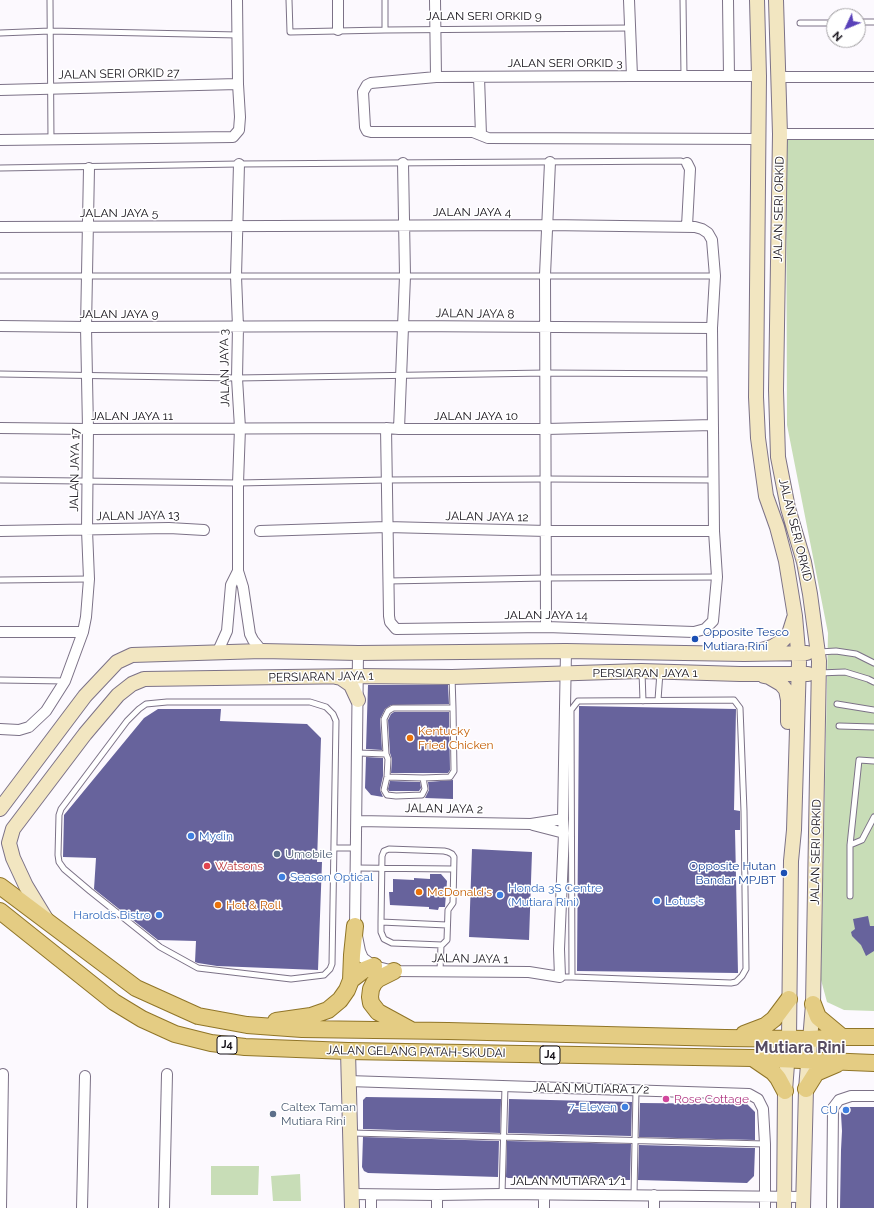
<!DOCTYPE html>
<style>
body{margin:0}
#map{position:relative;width:874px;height:1208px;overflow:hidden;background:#fcf9fe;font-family:Raleway,sans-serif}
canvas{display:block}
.north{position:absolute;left:826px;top:8px;width:40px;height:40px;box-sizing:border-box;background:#fff;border:1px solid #a2a0a3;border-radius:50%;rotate:226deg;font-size:11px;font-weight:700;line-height:16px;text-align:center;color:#16121a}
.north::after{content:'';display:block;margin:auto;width:14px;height:18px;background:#5941b9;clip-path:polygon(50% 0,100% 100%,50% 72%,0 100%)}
</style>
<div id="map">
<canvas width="874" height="1208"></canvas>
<div class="north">N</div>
</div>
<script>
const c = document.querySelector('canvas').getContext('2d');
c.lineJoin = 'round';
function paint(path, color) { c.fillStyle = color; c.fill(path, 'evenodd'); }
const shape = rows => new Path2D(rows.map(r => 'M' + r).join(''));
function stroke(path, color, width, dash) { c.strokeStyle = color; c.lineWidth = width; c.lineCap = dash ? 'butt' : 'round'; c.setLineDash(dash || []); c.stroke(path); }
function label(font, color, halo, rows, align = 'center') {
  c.font = font + ' Raleway,sans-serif'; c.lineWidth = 3; c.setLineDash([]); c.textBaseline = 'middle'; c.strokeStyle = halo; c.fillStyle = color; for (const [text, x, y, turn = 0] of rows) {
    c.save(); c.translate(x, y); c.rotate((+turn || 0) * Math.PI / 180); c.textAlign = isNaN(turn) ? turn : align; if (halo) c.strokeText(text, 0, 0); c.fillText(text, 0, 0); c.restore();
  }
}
const green = shape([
 [874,138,874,1011,844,1010,827,1002,821,980,828,633,787,425,786,140],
 [211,1166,259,1166,258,1195,211,1195],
 [300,1174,301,1201,273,1201,271,1176]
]);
const building = shape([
 [368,685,448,685,449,704,391,705,385,709,380,719,382,750,366,749],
 [579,706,736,709,734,810,740,811,740,830,735,830,738,973,577,971],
 [158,709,221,709,220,721,307,724,321,738,317,862,322,862,318,970,217,966,198,963,195,962,196,941,158,940,94,889,96,858,63,857,64,815,144,718],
 [394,712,449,712,450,770,448,773,391,773,392,759,390,753,388,720,391,714],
 [366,757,383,758,383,776,380,790,383,797,371,795,365,788],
 [453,780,453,799,425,798,429,790,428,782],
 [390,781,420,782,421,788,419,791,389,791,388,789],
 [472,849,532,852,529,940,469,937],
 [430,874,441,874,447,881,445,907,439,907,438,910,429,909,429,907,390,905,389,892,393,892,393,879,414,880,414,878,430,879],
 [868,916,870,926,874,926,874,951,866,956,861,945,852,936,851,932,855,929,853,919],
 [366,1097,501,1099,500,1133,363,1129,363,1100],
 [509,1099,632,1102,631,1136,508,1133],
 [640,1103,747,1104,755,1112,755,1140,639,1137],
 [846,1107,874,1107,874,1208,840,1208,841,1150,842,1131,841,1114,842,1111],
 [363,1137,499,1141,498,1177,368,1173,364,1171,362,1167],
 [507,1141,631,1144,630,1180,508,1178,506,1177],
 [639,1145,755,1148,754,1176,747,1183,638,1180]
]);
const lane = shape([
 [50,0,51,140],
 [289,0,290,32,385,30,630,28],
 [385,0,385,30],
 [683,0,684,76],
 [858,22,874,22],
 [800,23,834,23],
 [0,33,50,31,238,35],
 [0,168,239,164,681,161,687,163],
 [0,276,715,276],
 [0,374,237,378,546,373,712,374],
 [0,480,238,483,386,480,546,479,714,480],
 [0,580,89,579],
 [388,581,546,578,717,577],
 [819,652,836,651,856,654,874,663],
 [642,672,643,701],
 [819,673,845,672,868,679,874,682],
 [0,680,65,681],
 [658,700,660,672],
 [167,702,310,702,326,707,333,714,336,721,332,964,330,969,324,975,291,979,198,968,160,947,90,891,64,869,59,862,58,855,59,815,61,809,127,721,139,709,146,704,167,702],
 [837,704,874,710],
 [839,726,874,727],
 [358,753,386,754,388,759,387,777,384,790,387,795,396,796,422,795,425,789,423,778],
 [386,754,384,719,388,711,393,708,453,708],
 [874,761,859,760,850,845,862,840,874,817],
 [387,777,423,778,450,777,454,771,453,708,452,677],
 [334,848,356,848],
 [356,868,453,869],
 [850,896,850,845],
 [381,922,382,856,384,851,389,849,444,851,448,852,452,854,454,857,453,903,448,910,447,940,442,945,392,943,384,939,381,932,381,922,447,925],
 [440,971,441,945],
 [560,977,572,977,651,980,731,983,736,982,742,976,746,969,744,811,740,708,734,700,578,701,571,710,572,977],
 [352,1133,765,1144],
 [502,1194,505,1086],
 [634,1195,636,1090]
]);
const street = shape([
 [435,0,436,77],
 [629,0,632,76],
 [728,0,729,76],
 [338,30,338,0],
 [479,77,481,135],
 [778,77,874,77],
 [0,90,238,84],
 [780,134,874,134],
 [759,139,488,138,473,132,371,132,367,131,365,127,363,92,367,85,371,83,436,77,632,76,759,76],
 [0,140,233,137,239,130,240,117,238,84,237,0],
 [239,164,236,276,238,327,237,378,240,428,238,483,238,571,243,587,250,634,253,640,262,651],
 [687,226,690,169,687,163],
 [0,227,547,225,695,227,702,229,708,233,712,240,715,276,712,328,714,531,717,577,713,621,705,629,694,632,546,627,396,629,390,622,389,616,386,428],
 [0,326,86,327,403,326,712,328],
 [0,428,88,429,386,428,399,429,546,429,713,425],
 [399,429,405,276,403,163],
 [0,531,169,528,204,530],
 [260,531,387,527,547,531,714,531],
 [546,627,545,275,550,162],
 [0,632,83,632],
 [218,651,227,631,231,585,238,571],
 [358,653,355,926,360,951,363,958,374,966,394,971,529,972,560,977,559,949,564,833,563,819,566,651],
 [0,729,19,730,29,727,46,711,65,681,83,632,86,617,89,579,87,530,88,429,86,327,89,168],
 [357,821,531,824,563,819],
 [533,825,564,833],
 [348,1081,749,1094,758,1099,763,1109,765,1144,765,1208],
 [352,1194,437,1195,502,1194,803,1197],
 [371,1195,371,1208],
 [1,1208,3,1074],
 [82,1208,85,1076],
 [164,1208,167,1074],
 [437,1208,437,1195],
 [544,1208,544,1195],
 [654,1208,654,1195],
 [832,1208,833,1108,839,1100,851,1096,874,1096]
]);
const secondary = shape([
 [757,0,759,76,756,397,758,438,766,496,777,527,786,561,795,616,799,662,794,830,791,861,789,1038,785,1091,784,1208],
 [776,0,780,134,776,390,778,457,788,508,804,562,810,594,819,661,813,1004,806,1089,803,1208],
 [759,651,772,647,782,641,789,634,794,618],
 [764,676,769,677,781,684,786,690,788,700,788,722],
 [336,677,341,678,351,685,358,700],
 [0,809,85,696,117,662,132,655,262,651,358,653,566,651,744,654,807,653],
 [46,919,26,886,13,858,9,843,13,829,85,734,118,695,132,684,144,679,358,676,452,677,641,671,740,674,808,674],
 [348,1051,352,1208]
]);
const primary = shape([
 [0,886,136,988,198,1016,247,1025,302,1029,448,1031,725,1038,810,1039,842,1037,874,1037],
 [0,911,114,1002,142,1019,175,1034,211,1043,245,1047,348,1051,752,1058,874,1063],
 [394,971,378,979,374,983,371,989,370,997,371,1003,378,1012,411,1030],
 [351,980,364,970,374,966],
 [813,1004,818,1017,842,1037],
 [276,1021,311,1016,328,1010,340,1000,347,990,351,980,352,955,355,926],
 [744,1034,765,1026,774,1019,789,999],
 [754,1059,773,1072,778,1078,785,1091],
 [806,1089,816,1073,837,1064]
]);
const markers = [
 [695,639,4,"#1a4fb4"],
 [410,738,4,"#e8710a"],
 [191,836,4,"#3f7fe0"],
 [277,854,4,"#5c6f8a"],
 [207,866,4,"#e0444e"],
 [784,873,4,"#1a4fb4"],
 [282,877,4,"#3f7fe0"],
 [419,892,4,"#e8710a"],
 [500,895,4,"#3f7fe0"],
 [657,901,4,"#3f7fe0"],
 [218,905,4,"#e8710a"],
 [159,915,4,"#3f7fe0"],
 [666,1099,4,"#d1479c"],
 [625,1107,4,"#3f7fe0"],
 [846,1110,4,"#3f7fe0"],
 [273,1114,4,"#5c6f8a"]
];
const shields = [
 [227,1045,20],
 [550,1055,20]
];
const shieldNames = [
 ["J4",227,1045],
 ["J4",550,1055]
];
const streetNames = [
 ["JALAN SERI ORKID 9",484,16],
 ["JALAN SERI ORKID 3",565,63],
 ["JALAN SERI ORKID 27",119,74,-1],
 ["JALAN SERI ORKID",779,209,-89],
 ["JALAN JAYA 4",472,212],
 ["JALAN JAYA 5",119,213],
 ["JALAN JAYA 9",119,314],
 ["JALAN JAYA 8",475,314,1],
 ["JALAN JAYA 3",225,368,-91],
 ["JALAN JAYA 11",132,416],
 ["JALAN JAYA 10",476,416],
 ["JALAN JAYA 17",75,470,-89],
 ["JALAN JAYA 13",138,516,-1],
 ["JALAN JAYA 12",487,517,1],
 ["JALAN SERI ORKID",795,530,76],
 ["JALAN JAYA 14",546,615],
 ["PERSIARAN JAYA 1",645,673],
 ["PERSIARAN JAYA 1",321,677,-1],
 ["JALAN JAYA 2",444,809,1],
 ["JALAN SERI ORKID",816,852,-89],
 ["JALAN JAYA 1",470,959,1],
 ["JALAN GELANG PATAH-SKUDAI",416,1052,1],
 ["JALAN MUTIARA 1/2",591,1089,1],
 ["JALAN MUTIARA 1/1",568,1181]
];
const transitNames = [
 ["Opposite Tesco",703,632],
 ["Mutiara Rini",703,646],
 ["Opposite Hutan",776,866,"right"],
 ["Bandar MPJBT",776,880,"right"]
];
const foodNames = [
 ["Kentucky",418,731],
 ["Fried Chicken",418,745],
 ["McDonald's",427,892],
 ["Hot & Roll",226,905]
];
const shopNames = [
 ["Mydin",199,836],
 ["Season Optical",290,877],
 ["Honda 3S Centre",508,888],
 ["(Mutiara Rini)",508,902],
 ["Lotus's",665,901],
 ["Harolds Bistro",151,915,"right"],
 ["7-Eleven",617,1107,"right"],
 ["CU",838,1110,"right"]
];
const serviceNames = [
 ["Umobile",285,854],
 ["Caltex Taman",281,1107],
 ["Mutiara Rini",281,1121]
];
const healthNames = [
 ["Watsons",215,866]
];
const hotelNames = [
 ["Rose Cottage",674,1099]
];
const districtNames = [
 ["Mutiara Rini",800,1048]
];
paint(green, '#c8ddb7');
paint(building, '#67639c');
stroke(lane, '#7c7287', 7);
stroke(street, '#7c7287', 12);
stroke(secondary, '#7c7287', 16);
stroke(primary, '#907528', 18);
stroke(lane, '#fff', 5);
stroke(street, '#fff', 10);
stroke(secondary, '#f2e6c1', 14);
stroke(primary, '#e4cc83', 16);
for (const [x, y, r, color] of markers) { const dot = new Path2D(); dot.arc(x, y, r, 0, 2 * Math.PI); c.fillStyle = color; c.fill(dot); stroke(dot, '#fff', 1.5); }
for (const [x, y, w] of shields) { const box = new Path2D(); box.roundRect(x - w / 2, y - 9, w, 18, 3); c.fillStyle = '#fff'; c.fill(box); stroke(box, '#16121a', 1); }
label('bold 11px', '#16121a', null, shieldNames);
label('12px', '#16121a', '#fff', streetNames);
label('12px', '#164399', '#fff', transitNames, 'left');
label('12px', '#c56008', '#fff', foodNames, 'left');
label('12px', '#366cbe', '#fff', shopNames, 'left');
label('12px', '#4e5e75', '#fff', serviceNames, 'left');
label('12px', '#be3a42', '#fff', healthNames, 'left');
label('12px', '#b23c85', '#fff', hotelNames, 'left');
label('bold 16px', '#574c61', '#fff', districtNames);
</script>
